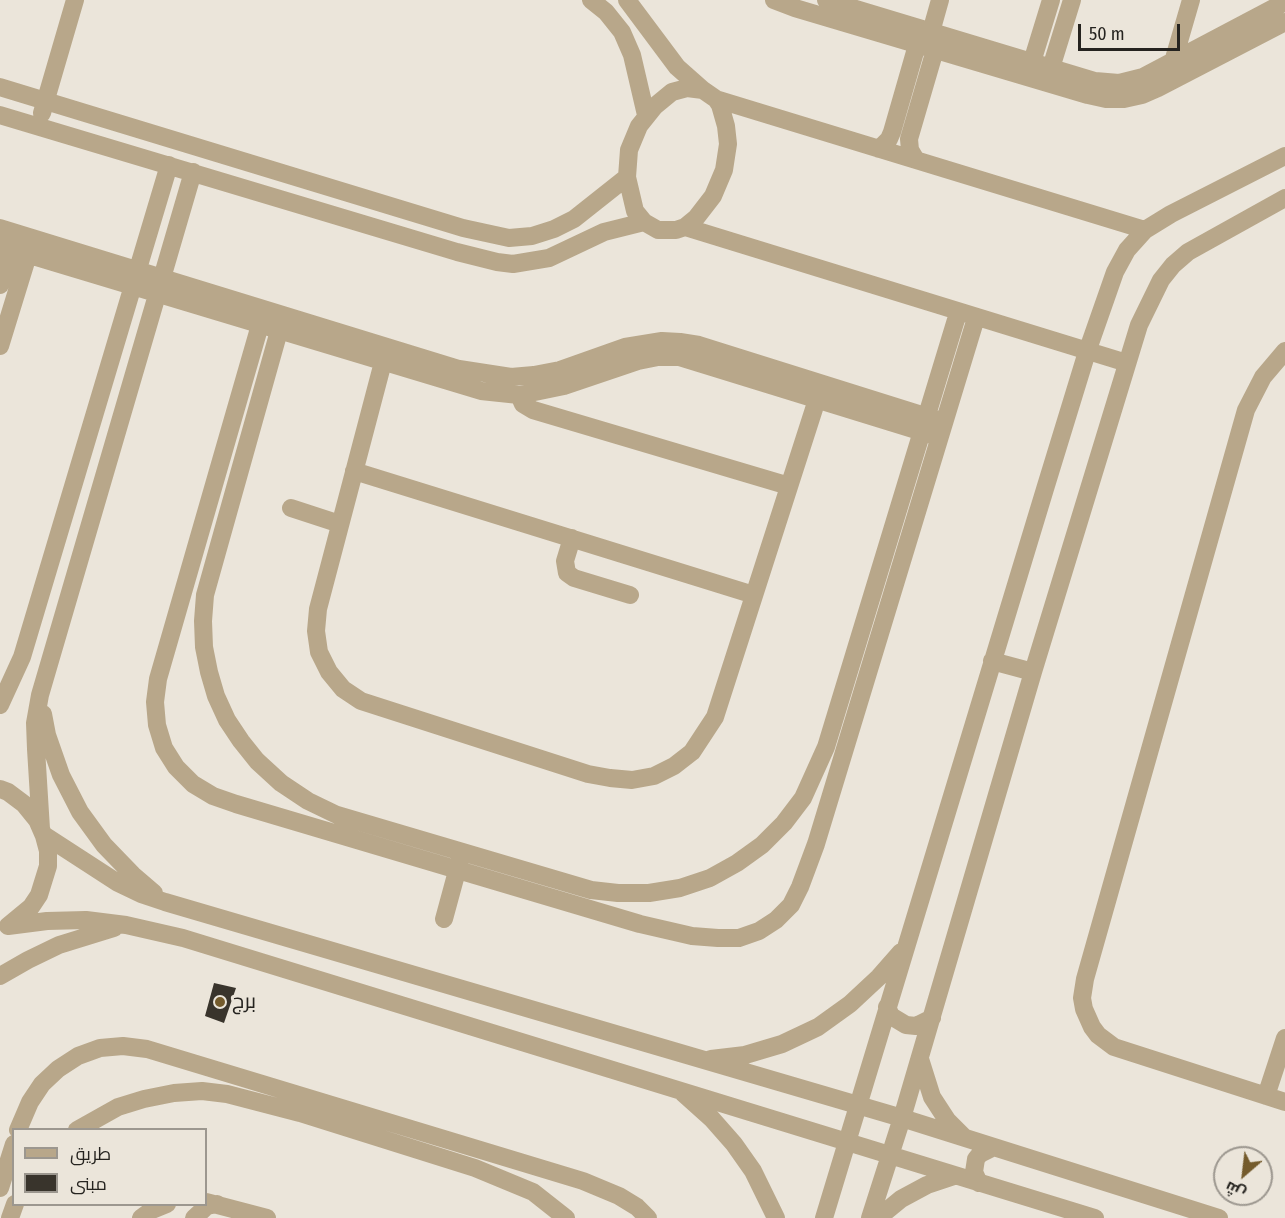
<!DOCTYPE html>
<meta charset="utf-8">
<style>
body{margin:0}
#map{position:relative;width:1285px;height:1218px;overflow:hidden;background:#ebe5da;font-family:"Fira Sans Condensed",Cairo,sans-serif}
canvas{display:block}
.legend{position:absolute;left:12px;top:1128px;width:195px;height:78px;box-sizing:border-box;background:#ebe5da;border:2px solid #9c978f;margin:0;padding:8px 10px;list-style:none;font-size:18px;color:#25231f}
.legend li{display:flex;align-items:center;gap:12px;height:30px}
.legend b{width:30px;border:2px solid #9c978f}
.north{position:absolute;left:1213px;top:1146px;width:60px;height:60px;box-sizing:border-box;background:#ebe5da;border:2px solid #9c978f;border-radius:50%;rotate:208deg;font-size:16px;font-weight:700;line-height:24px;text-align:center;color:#25231f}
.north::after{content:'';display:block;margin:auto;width:21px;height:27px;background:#745b2c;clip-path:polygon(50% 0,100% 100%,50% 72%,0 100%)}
.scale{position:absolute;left:1078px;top:24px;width:102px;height:27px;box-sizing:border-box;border:3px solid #25231f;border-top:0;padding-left:8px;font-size:18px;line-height:21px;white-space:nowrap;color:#25231f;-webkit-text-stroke:4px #ebe5da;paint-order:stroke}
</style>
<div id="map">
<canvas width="1285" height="1218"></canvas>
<ul class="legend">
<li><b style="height:8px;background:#b8a78a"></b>طريق</li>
<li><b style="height:16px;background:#39342c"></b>مبنى</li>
</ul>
<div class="north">ش</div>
<div class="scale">50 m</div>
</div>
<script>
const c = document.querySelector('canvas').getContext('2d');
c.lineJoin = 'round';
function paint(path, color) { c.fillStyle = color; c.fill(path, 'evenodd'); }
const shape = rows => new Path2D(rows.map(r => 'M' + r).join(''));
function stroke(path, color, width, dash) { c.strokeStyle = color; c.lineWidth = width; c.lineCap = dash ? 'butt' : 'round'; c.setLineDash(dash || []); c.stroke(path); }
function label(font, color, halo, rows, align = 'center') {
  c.font = font + ' "Fira Sans Condensed",Cairo,sans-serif'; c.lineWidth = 6; c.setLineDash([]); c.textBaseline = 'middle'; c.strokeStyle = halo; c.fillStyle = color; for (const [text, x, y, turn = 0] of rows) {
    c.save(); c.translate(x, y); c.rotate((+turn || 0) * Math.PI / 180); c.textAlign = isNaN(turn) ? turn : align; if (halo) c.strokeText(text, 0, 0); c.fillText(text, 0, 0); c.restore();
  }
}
const building = shape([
 [214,983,236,988,224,1023,205,1016]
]);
const minor = shape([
 [591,0,606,12,622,32,632,55,646,115],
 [627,0,677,67,703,90],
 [774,0,795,8,1088,95,1106,99,1124,99,1142,95,1158,88,1285,22],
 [826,0,1095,81,1119,83,1143,77,1285,2],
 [1032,62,1051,0],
 [1173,62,1191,0],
 [1051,68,1072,0],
 [0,87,463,228,509,238,532,236,554,229,574,219,627,177],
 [687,88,703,90,716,99,720,105,726,126,728,144,724,170,713,196,696,218,685,227,676,230,658,230,644,222,635,211,627,177,629,150,639,126,655,106,672,92,687,88],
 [716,99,1145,230],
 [42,113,75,0],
 [0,115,457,252,497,262,513,264,549,258,604,232,644,222],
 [879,149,889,139,892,132,917,45,922,36,931,32,940,0],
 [916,160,910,150,909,139,935,50,935,38],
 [685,227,1127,363],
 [0,228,459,369,511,377,534,375,560,370,625,347,662,341,680,342,699,345,938,420],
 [0,246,481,391,519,395,535,392,564,386,638,361,658,357,679,357,932,435],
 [0,285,11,250],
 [260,325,158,679,155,702,157,725,164,748,176,767,193,784,213,796,236,804,640,924,692,936,718,938,739,938,759,931,776,920,791,905,800,887,816,844,976,318],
 [279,331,205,595,203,621,204,647,209,672,216,696,227,720,241,741,257,761,281,783,308,801,337,815,591,890,618,893,649,893,680,888,710,878,737,863,762,845,784,823,803,798,826,747,958,313],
 [0,346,28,255],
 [387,347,318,609,316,631,319,652,329,672,343,689,361,701,588,774,610,778,632,780,654,776,674,766,692,752,715,717,822,384],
 [1285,351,1263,377,1246,410,1085,979,1082,998,1084,1009,1092,1027,1098,1035,1114,1047,1285,1102],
 [519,395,523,404,533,410,789,486],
 [354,471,754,595],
 [291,508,340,524],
 [572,538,565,561,567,573,574,578,630,595],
 [992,661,1033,672],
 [0,705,22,657,169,165],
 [43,714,47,735,61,775,80,812,104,845,133,875,154,893],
 [0,789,8,792,24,804,37,820,44,836,48,851,48,866,39,895,31,907,8,926],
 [41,829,36,749,35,723,40,695,193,172],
 [44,835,118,883,141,894,165,902,902,1118,1219,1218],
 [444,919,460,860],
 [8,926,47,921,86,920,126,925,183,938,1095,1218],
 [0,976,28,960,59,945,114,928],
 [887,1007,891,1016,906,1025,916,1026,932,1018],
 [711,1059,745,1055,782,1044,818,1027,850,1004,879,977,901,952],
 [920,1059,932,1097,947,1120,965,1138],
 [683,1093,712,1119,734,1144,753,1171,776,1218],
 [1266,1096,1285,1038],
 [18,1130,30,1102,42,1084,58,1069,78,1056,100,1048,123,1046,147,1049,583,1181,619,1196,637,1207,648,1218],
 [77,1130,118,1107,144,1099,174,1093,202,1091,227,1094,300,1113,475,1168,533,1192,566,1218],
 [979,1183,974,1172,976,1159,980,1154,992,1148],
 [0,1188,14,1144],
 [206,1202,267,1218],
 [10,1218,15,1204],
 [141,1218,152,1210,167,1204],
 [194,1218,207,1206,217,1204],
 [824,1218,1045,489,1087,352,1115,272,1127,250,1145,230,1171,214,1285,156],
 [870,1218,902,1118,1033,672,1139,325,1161,280,1173,265,1188,252,1285,198],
 [878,1218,901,1199,927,1185,954,1176]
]);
const markers = [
 [220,1002,6,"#745b2c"]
];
const poiNames = [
 ["برج",232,1002]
];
paint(building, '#39342c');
stroke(minor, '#b8a78a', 18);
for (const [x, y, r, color] of markers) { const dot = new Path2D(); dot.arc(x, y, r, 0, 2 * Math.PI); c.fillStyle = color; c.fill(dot); stroke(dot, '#ebe5da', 2); }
label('21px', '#25231f', '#ebe5da', poiNames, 'left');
</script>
